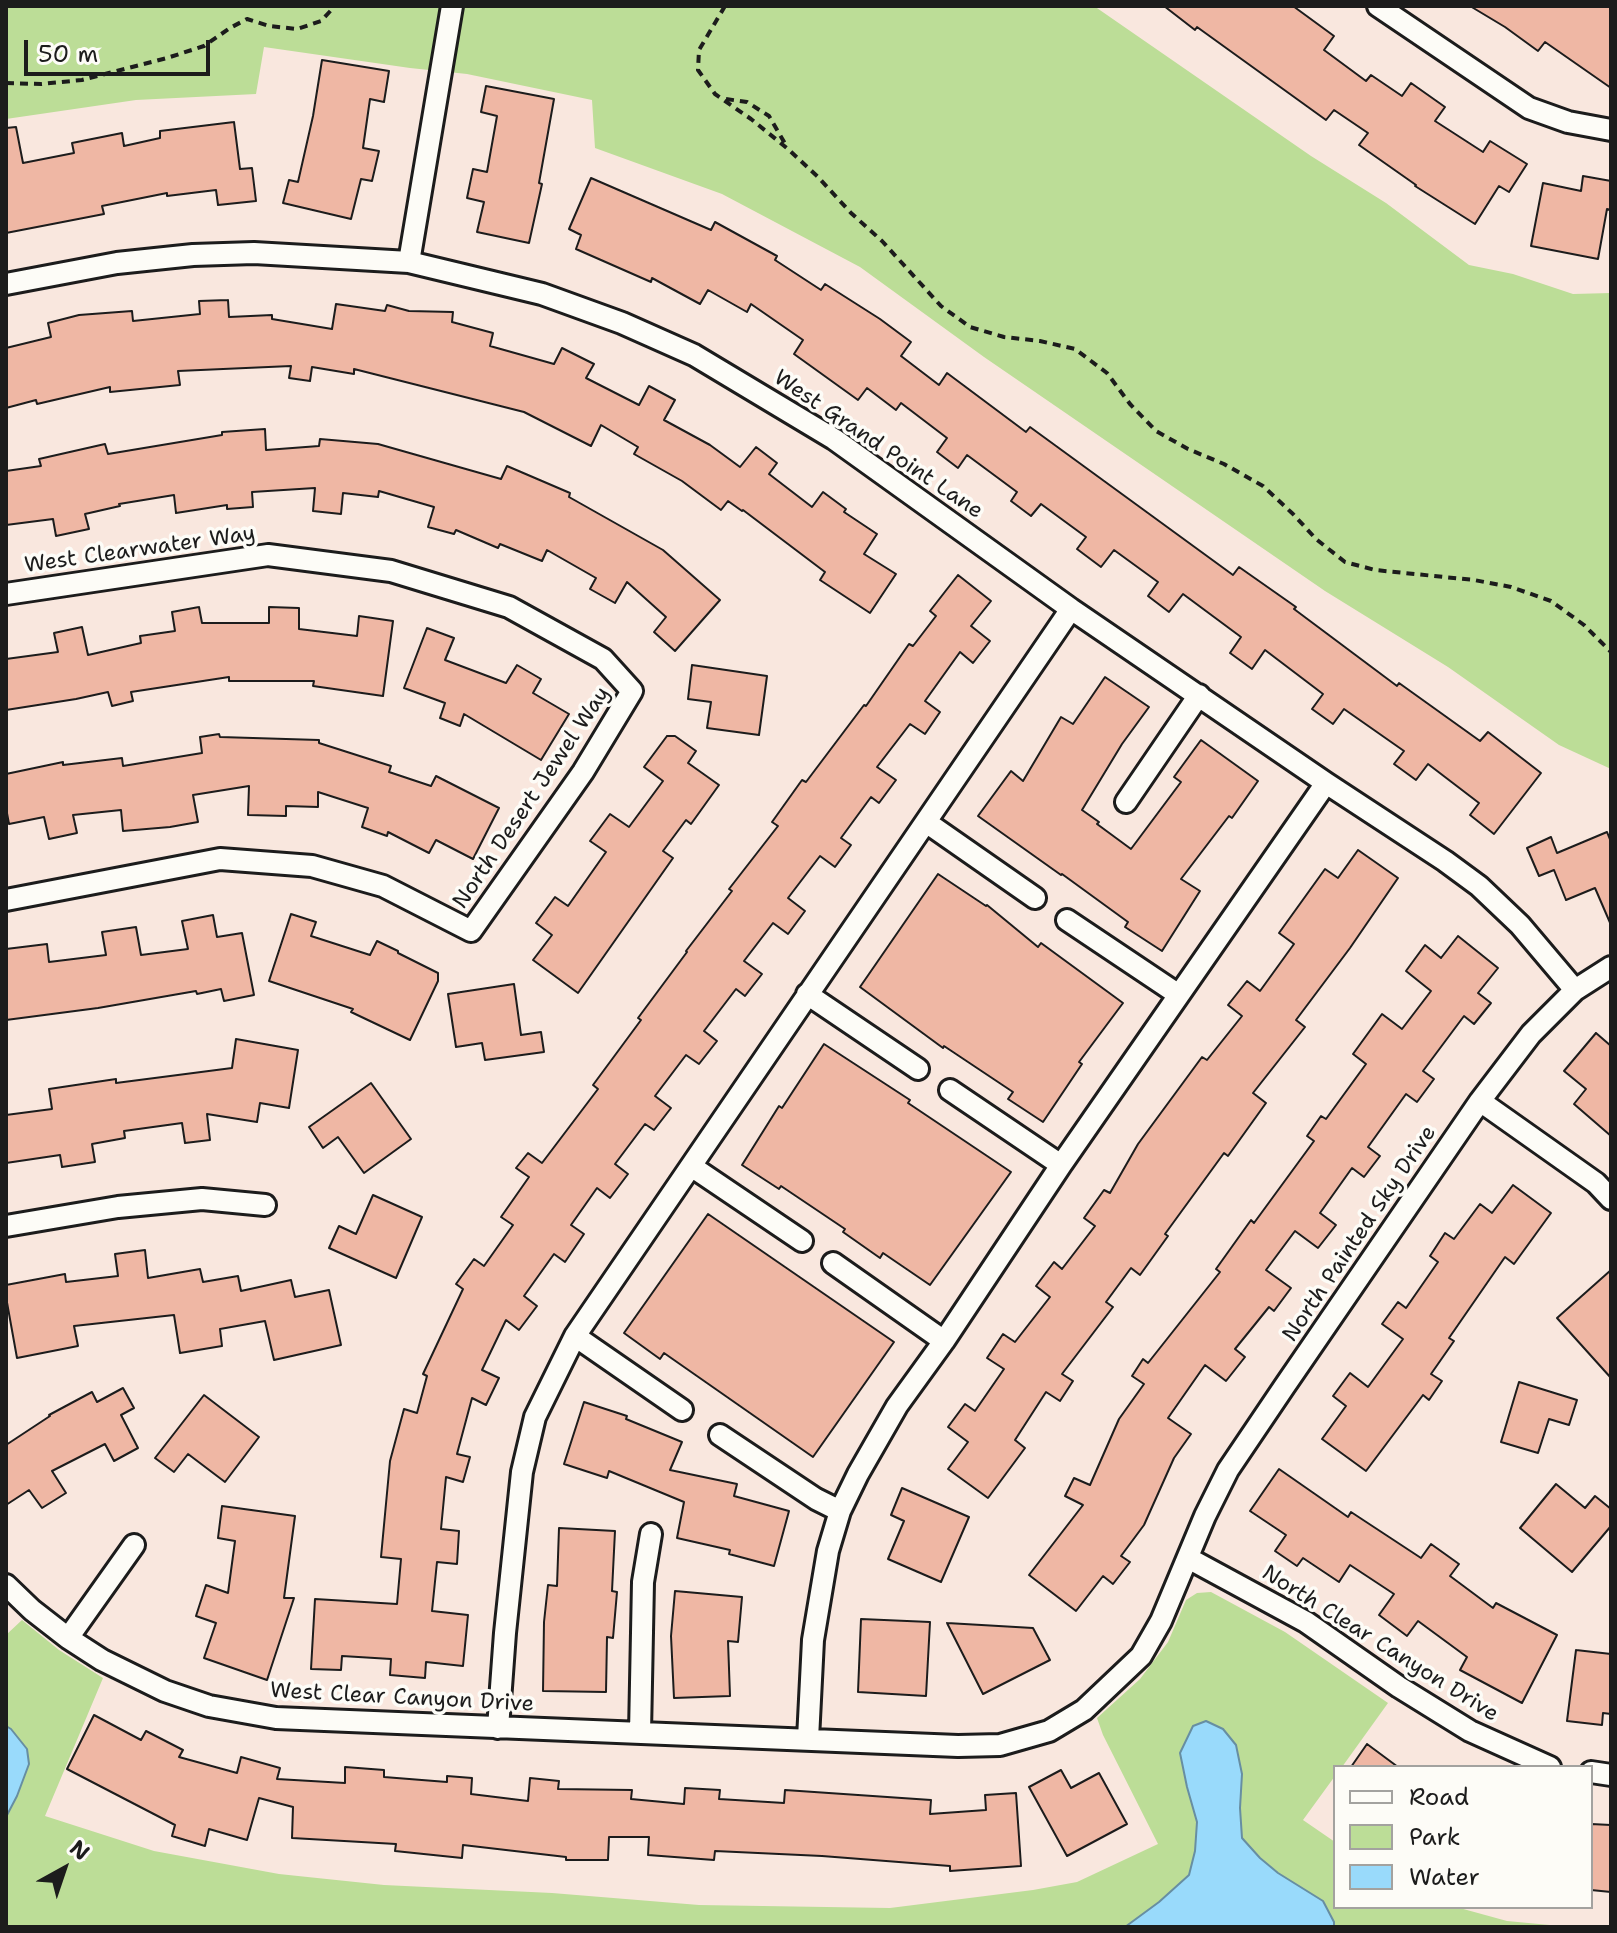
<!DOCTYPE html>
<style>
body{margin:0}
#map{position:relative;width:1617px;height:1933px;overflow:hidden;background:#f9e7de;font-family:"Shantell Sans",sans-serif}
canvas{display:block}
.frame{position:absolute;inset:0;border:8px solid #1c1c1c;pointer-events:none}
.legend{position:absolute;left:1333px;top:1765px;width:260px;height:144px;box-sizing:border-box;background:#fdfcf7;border:2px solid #a3a29f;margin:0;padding:10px 14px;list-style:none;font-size:24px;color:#1c1c1c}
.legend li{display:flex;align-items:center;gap:16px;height:40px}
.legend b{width:40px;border:2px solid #a3a29f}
.north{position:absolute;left:24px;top:1829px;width:80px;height:80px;-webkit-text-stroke:6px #fdfcf7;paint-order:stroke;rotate:40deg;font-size:22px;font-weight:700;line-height:32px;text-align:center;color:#1c1c1c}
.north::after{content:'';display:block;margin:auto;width:28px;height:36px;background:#1c1c1c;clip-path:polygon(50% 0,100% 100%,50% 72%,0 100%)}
.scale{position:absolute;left:24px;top:40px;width:186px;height:36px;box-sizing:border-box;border:4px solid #1c1c1c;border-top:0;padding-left:10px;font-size:24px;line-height:28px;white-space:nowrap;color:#1c1c1c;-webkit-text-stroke:6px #fdfcf7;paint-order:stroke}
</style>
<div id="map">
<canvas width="1617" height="1933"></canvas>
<div class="frame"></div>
<ul class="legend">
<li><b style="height:10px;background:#fdfcf7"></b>Road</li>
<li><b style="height:22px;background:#bcdd97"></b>Park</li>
<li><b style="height:22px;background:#99dafb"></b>Water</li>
</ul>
<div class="north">N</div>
<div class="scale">50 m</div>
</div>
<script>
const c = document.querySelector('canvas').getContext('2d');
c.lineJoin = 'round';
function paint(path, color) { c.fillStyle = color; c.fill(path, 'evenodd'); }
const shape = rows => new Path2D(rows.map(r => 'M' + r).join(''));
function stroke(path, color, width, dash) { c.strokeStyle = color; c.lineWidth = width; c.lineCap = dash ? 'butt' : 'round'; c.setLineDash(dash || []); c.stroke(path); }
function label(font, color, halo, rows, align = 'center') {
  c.font = font + ' "Shantell Sans",sans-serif'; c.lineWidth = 7; c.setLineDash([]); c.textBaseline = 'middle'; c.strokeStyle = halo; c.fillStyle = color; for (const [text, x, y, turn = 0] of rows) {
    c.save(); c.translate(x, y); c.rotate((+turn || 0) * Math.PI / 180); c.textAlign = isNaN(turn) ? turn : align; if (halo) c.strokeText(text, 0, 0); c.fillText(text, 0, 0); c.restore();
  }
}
const green = shape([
 [6,6,1094,6,1311,156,1386,203,1469,265,1513,274,1573,294,1611,293,1611,769,1559,745,1448,667,1325,591,984,357,860,267,722,194,595,148,592,100,467,74,410,68,264,47,256,94,136,100,6,119],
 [1211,1592,1285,1632,1388,1703,1342,1767,1335,1767,1335,1776,1303,1820,1335,1842,1335,1907,1456,1907,1507,1921,1571,1927,6,1927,6,1635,22,1620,59,1650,103,1678,45,1816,154,1851,279,1874,384,1885,552,1893,699,1905,890,1908,1033,1890,1077,1882,1158,1844,1103,1735,1097,1718,1140,1679,1168,1642,1186,1600,1197,1593]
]);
const water = shape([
 [1206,1721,1223,1729,1236,1745,1242,1774,1240,1808,1242,1838,1260,1858,1278,1873,1323,1901,1334,1922,1334,1927,1125,1927,1159,1902,1189,1875,1195,1851,1197,1822,1187,1787,1180,1753,1193,1726,1206,1721],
 [6,1726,11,1729,27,1749,29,1764,17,1796,6,1817,6,1726]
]);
const building = shape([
 [1164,6,1293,6,1334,36,1324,50,1366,81,1371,75,1402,96,1411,83,1445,107,1435,121,1483,152,1490,141,1527,164,1509,192,1499,186,1475,224,1415,186,1416,185,1359,145,1368,133,1334,110,1326,120,1197,27,1195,30,1164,6],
 [1470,6,1611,6,1611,88,1545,42,1538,51,1505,27,1470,6],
 [322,60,389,71,384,102,370,99,363,148,379,151,372,181,361,179,351,219,283,203,289,180,298,182,313,116,322,60],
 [486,86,554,99,539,183,542,184,529,243,477,232,484,202,467,198,473,169,487,172,497,116,481,112,486,86],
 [234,122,240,169,252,168,256,201,218,205,216,190,167,196,167,193,102,206,104,214,6,233,6,128,16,127,23,163,74,153,72,143,122,133,124,146,160,138,160,131,234,122],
 [1583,176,1611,181,1611,210,1607,209,1598,259,1531,246,1543,183,1581,191,1583,176],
 [591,178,711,230,715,222,777,256,775,260,821,290,825,284,880,319,911,342,901,356,939,385,947,373,1026,432,1030,427,1233,575,1239,567,1296,607,1294,609,1397,686,1399,683,1480,741,1488,732,1541,773,1494,834,1470,815,1479,803,1428,764,1416,780,1394,764,1404,751,1344,709,1333,724,1312,709,1323,694,1265,650,1252,669,1230,653,1241,637,1183,594,1169,612,1148,596,1158,582,1114,550,1101,567,1077,549,1086,537,1041,504,1031,516,1011,501,1017,492,967,455,958,468,937,452,947,438,901,403,896,410,867,388,858,400,794,354,803,340,751,304,747,312,708,290,700,304,652,278,651,282,576,249,581,235,569,229,591,178],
 [228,300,229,317,272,315,272,319,332,329,336,304,385,311,387,305,409,311,453,312,452,322,493,333,490,346,554,364,562,348,594,364,586,378,639,405,649,386,675,400,664,420,710,445,740,467,756,447,777,463,769,474,812,507,823,492,846,509,844,512,877,534,864,554,896,574,870,613,820,580,825,572,743,510,742,511,728,501,721,510,682,481,634,454,638,447,601,425,591,446,524,412,354,369,354,374,312,367,310,381,289,378,291,366,178,371,180,385,110,392,110,387,37,404,36,400,6,408,6,348,51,337,48,323,79,315,132,311,133,321,200,314,199,301,228,300],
 [265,429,266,450,319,446,320,439,378,444,501,479,507,466,570,493,569,497,663,550,720,600,675,651,654,632,666,617,627,582,615,603,590,589,596,578,547,550,542,561,500,544,498,548,456,530,454,534,428,527,434,507,379,491,378,497,343,493,341,514,313,511,315,488,252,492,253,507,227,509,227,505,176,513,174,495,119,504,120,506,85,514,89,529,56,536,53,519,6,525,6,471,41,466,39,459,105,444,108,454,222,435,222,432,265,429],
 [958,575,991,601,971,626,990,641,973,663,960,652,925,701,940,712,925,734,910,724,877,767,896,780,879,803,871,797,841,838,851,845,835,867,820,856,788,898,805,911,788,934,773,923,744,961,762,974,745,996,736,989,704,1031,717,1041,699,1064,686,1055,655,1096,671,1108,654,1130,645,1124,615,1164,628,1174,610,1198,597,1188,571,1225,584,1234,565,1262,554,1254,524,1296,537,1306,519,1330,506,1320,482,1370,499,1378,486,1405,472,1398,457,1454,470,1457,463,1482,446,1477,441,1529,459,1531,457,1564,437,1562,432,1611,468,1615,463,1666,426,1662,425,1678,390,1675,391,1659,342,1656,341,1670,311,1669,315,1599,397,1604,401,1559,381,1557,390,1461,404,1409,417,1413,427,1376,423,1374,463,1289,456,1284,474,1259,484,1266,513,1225,501,1217,529,1177,516,1168,528,1153,542,1163,598,1089,593,1085,641,1020,638,1018,687,952,686,951,732,891,729,889,778,826,772,822,802,780,806,782,864,705,866,706,909,644,913,646,936,616,930,611,958,575],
 [199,607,202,623,269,623,269,607,299,608,299,629,357,636,359,616,393,621,383,696,313,686,314,681,229,681,229,677,131,692,133,701,112,706,108,692,76,699,6,710,6,659,58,652,54,633,82,627,88,655,141,643,140,636,175,631,172,612,199,607],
 [427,628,454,638,445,660,506,683,517,665,541,679,533,693,569,714,541,760,464,714,460,726,440,718,445,703,404,688,427,628],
 [692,665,767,676,759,735,707,728,711,702,688,699,692,665],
 [1105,677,1149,707,1122,744,1082,810,1099,822,1097,824,1131,849,1181,782,1174,777,1201,740,1258,781,1232,818,1229,816,1181,879,1200,891,1162,951,1125,927,1128,922,1062,874,1061,875,978,816,1011,771,1023,781,1061,717,1073,724,1105,677],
 [219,734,220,737,319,740,319,743,391,766,389,772,431,786,436,776,499,808,473,859,436,840,429,853,388,832,387,836,362,827,368,808,318,792,318,807,286,806,286,816,248,815,249,786,193,795,198,822,170,827,123,831,121,810,73,815,77,833,49,839,44,817,9,824,6,808,6,774,63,762,63,765,122,758,123,766,202,753,200,737,219,734],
 [667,736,675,736,696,751,688,763,719,785,691,824,686,820,663,851,673,858,578,993,533,960,552,935,536,923,555,897,568,906,606,852,590,841,610,814,629,827,663,781,644,767,667,736],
 [1607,832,1611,842,1611,925,1595,888,1566,900,1554,870,1539,876,1527,848,1551,837,1557,853,1607,832],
 [1358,850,1398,878,1350,948,1296,1020,1305,1027,1253,1093,1266,1103,1228,1156,1224,1153,1165,1234,1168,1236,1140,1275,1131,1268,1106,1302,1113,1307,1062,1374,1073,1381,1060,1401,1046,1392,1015,1440,1025,1448,988,1498,948,1469,968,1442,948,1427,965,1404,975,1411,1004,1369,987,1358,1003,1334,1015,1342,1050,1297,1036,1286,1054,1262,1062,1269,1095,1226,1084,1218,1104,1190,1110,1193,1138,1144,1202,1057,1207,1060,1242,1016,1228,1005,1247,981,1260,991,1294,944,1279,933,1325,869,1338,878,1358,850],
 [938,874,986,906,987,905,1038,947,1041,943,1123,1003,1079,1062,1082,1064,1043,1122,1008,1099,1013,1092,944,1046,943,1048,860,987,938,874],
 [291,914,316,922,311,936,370,955,377,941,398,951,398,953,438,973,438,981,410,1040,351,1012,353,1009,269,981,291,914],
 [213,915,217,937,242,933,254,995,224,1001,221,989,197,994,196,991,98,1008,6,1020,6,949,47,944,49,962,106,955,102,932,136,927,141,955,188,949,182,921,213,915],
 [1458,936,1498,968,1478,993,1491,1003,1474,1024,1464,1016,1423,1071,1434,1079,1417,1102,1406,1094,1368,1147,1380,1156,1364,1177,1352,1168,1320,1213,1336,1225,1318,1248,1295,1231,1266,1270,1291,1288,1274,1311,1269,1307,1235,1349,1245,1357,1226,1381,1205,1365,1168,1418,1191,1434,1174,1458,1144,1525,1121,1556,1130,1562,1113,1584,1103,1576,1076,1611,1029,1575,1083,1505,1065,1496,1074,1478,1090,1485,1119,1419,1144,1384,1132,1376,1143,1359,1148,1363,1220,1272,1216,1269,1251,1220,1254,1223,1314,1141,1307,1136,1321,1116,1326,1119,1366,1064,1353,1054,1382,1014,1402,1029,1431,991,1406,971,1425,945,1441,958,1458,936],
 [514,984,521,1035,541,1032,544,1052,485,1060,482,1043,456,1047,448,994,514,984],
 [1596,1033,1611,1046,1611,1136,1574,1104,1586,1089,1564,1071,1596,1033],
 [236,1039,298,1050,289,1108,260,1103,257,1122,207,1114,210,1140,185,1143,182,1123,124,1131,125,1138,92,1144,95,1162,62,1167,60,1155,6,1163,6,1115,52,1109,49,1089,116,1079,116,1083,232,1068,236,1039],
 [824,1044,910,1100,908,1103,1011,1172,930,1285,883,1253,880,1258,843,1232,845,1229,781,1186,779,1189,742,1165,779,1106,782,1108,824,1044],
 [371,1083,411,1139,364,1173,338,1137,323,1148,309,1127,371,1083],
 [1513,1185,1551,1213,1514,1264,1505,1257,1449,1338,1454,1341,1431,1374,1442,1381,1429,1400,1423,1395,1366,1471,1322,1439,1346,1406,1333,1396,1350,1373,1368,1387,1403,1339,1382,1324,1398,1302,1406,1308,1438,1262,1430,1256,1445,1233,1454,1239,1480,1204,1492,1213,1513,1185],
 [373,1195,422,1217,396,1278,329,1248,339,1226,356,1234,373,1195],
 [708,1214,894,1342,813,1457,664,1353,660,1359,624,1333,708,1214],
 [145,1250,148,1278,200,1269,203,1282,238,1276,241,1291,291,1280,295,1297,329,1290,341,1345,274,1360,265,1321,220,1329,222,1346,180,1353,174,1315,74,1326,78,1346,17,1358,6,1297,6,1285,65,1274,66,1282,118,1276,115,1254,145,1250],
 [1611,1270,1611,1378,1557,1318,1611,1270],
 [1519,1382,1577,1400,1569,1425,1549,1419,1538,1453,1501,1442,1519,1382],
 [123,1388,134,1408,121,1415,138,1448,114,1461,105,1444,52,1471,66,1493,42,1508,29,1490,6,1505,6,1445,50,1416,49,1415,92,1392,97,1402,123,1388],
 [204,1395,259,1437,225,1482,188,1454,174,1472,155,1458,204,1395],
 [584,1402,627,1416,626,1419,682,1442,670,1470,737,1484,734,1496,789,1511,774,1566,729,1554,730,1550,677,1538,684,1502,609,1471,607,1478,564,1464,584,1402],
 [1279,1469,1348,1517,1351,1512,1421,1558,1431,1544,1459,1564,1450,1576,1493,1608,1496,1603,1557,1635,1522,1703,1460,1670,1467,1657,1418,1621,1407,1636,1379,1615,1394,1594,1350,1565,1339,1582,1303,1558,1297,1566,1275,1551,1286,1535,1250,1511,1279,1469],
 [1556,1484,1585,1508,1595,1496,1611,1509,1611,1526,1572,1572,1520,1528,1556,1484],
 [902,1488,969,1517,941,1582,888,1559,904,1521,891,1515,902,1488],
 [222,1506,295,1516,284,1598,294,1598,267,1680,204,1658,216,1623,196,1616,206,1585,228,1593,235,1541,218,1538,222,1506],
 [559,1528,615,1531,612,1591,617,1592,613,1638,607,1637,606,1692,543,1691,544,1622,548,1585,557,1586,559,1528],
 [675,1591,742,1597,738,1642,728,1641,730,1696,674,1698,671,1636,675,1591],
 [861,1619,930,1622,926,1696,858,1692,861,1619],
 [947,1623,1033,1628,1050,1660,983,1694,947,1623],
 [1576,1650,1611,1654,1611,1714,1603,1713,1602,1725,1567,1721,1576,1650],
 [94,1715,141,1740,146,1731,183,1750,179,1757,237,1773,241,1757,280,1768,277,1779,345,1783,345,1767,384,1770,384,1777,447,1782,447,1776,472,1778,471,1794,528,1801,530,1778,559,1781,558,1789,632,1790,631,1799,684,1804,685,1788,720,1790,719,1799,784,1803,785,1790,931,1800,930,1814,986,1810,985,1795,1016,1793,1021,1866,950,1871,950,1866,822,1856,715,1851,714,1860,648,1855,649,1837,609,1837,608,1860,566,1860,566,1857,463,1845,462,1858,395,1851,396,1844,292,1838,293,1807,259,1798,247,1840,209,1829,205,1846,172,1836,175,1825,67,1769,94,1715],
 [1367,1744,1398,1767,1351,1767,1367,1744],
 [1061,1770,1071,1788,1099,1773,1127,1824,1067,1856,1029,1787,1061,1770],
 [1591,1824,1611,1825,1611,1892,1591,1890,1591,1824]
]);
const path = shape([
 [725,6,699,50,698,70,715,94,751,119,788,149,818,177,851,213,882,241,941,306,970,327,1004,337,1040,341,1075,349,1107,373,1130,404,1156,431,1188,449,1224,464,1263,486,1293,514,1316,539,1345,562,1375,570,1474,580,1511,587,1551,601,1584,625,1611,652],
 [6,83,41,84,82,80,167,58,204,46,230,28,247,19,269,26,297,29,321,21,335,6],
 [726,99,747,102,769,116,787,147]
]);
const minor = shape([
 [1378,6,1529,108,1568,122,1611,130],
 [409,262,452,6],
 [6,284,117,263,193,255,254,253,409,262,542,294,622,323,694,355,834,439,1071,609,1326,783,1445,861,1479,886,1520,925,1575,990],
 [6,594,268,555,391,571,509,607,603,659,632,691,583,772,471,931,383,886,312,866,220,859,6,900],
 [1126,802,1199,695],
 [926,822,1035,898],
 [1067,920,1179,995],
 [807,994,918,1069],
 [950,1090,1061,1165],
 [1480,1101,1596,1183,1611,1199],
 [691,1166,802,1241],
 [6,1226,118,1207,202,1199,265,1205],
 [833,1263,944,1341],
 [575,1336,682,1410],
 [720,1435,816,1499,840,1511],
 [1188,1558,1306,1622,1399,1687,1470,1731,1550,1767],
 [6,1585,32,1610,68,1638,102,1660,165,1691,209,1706,276,1718,958,1746,1000,1745,1049,1731,1084,1710,1141,1656,1161,1621,1205,1516,1228,1470,1284,1387,1480,1101,1531,1034,1575,990,1611,967],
 [68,1638,134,1545],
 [498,1728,505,1633,522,1472,535,1417,575,1336,1071,609],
 [640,1733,643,1582,651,1534],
 [808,1739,813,1640,828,1551,840,1511,858,1474,897,1406,944,1341,1061,1165,1326,783],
 [1591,1772,1611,1775]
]);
const streetNames = [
 ["West Grand Point Lane",878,445,34],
 ["West Clearwater Way",140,550,-8],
 ["North Desert Jewel Way",532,798,-56],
 ["North Painted Sky Drive",1360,1234,-56],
 ["North Clear Canyon Drive",1380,1644,32],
 ["West Clear Canyon Drive",402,1698,3]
];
paint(green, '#bcdd97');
paint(water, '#99dafb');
stroke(water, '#678ea2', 2);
paint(building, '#efb7a4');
stroke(building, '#1c1c1c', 2);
stroke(minor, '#1c1c1c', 26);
stroke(path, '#1c1c1c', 4, [8, 6]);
stroke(minor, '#fdfcf7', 20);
label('22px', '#1c1c1c', '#fdfcf7', streetNames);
</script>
